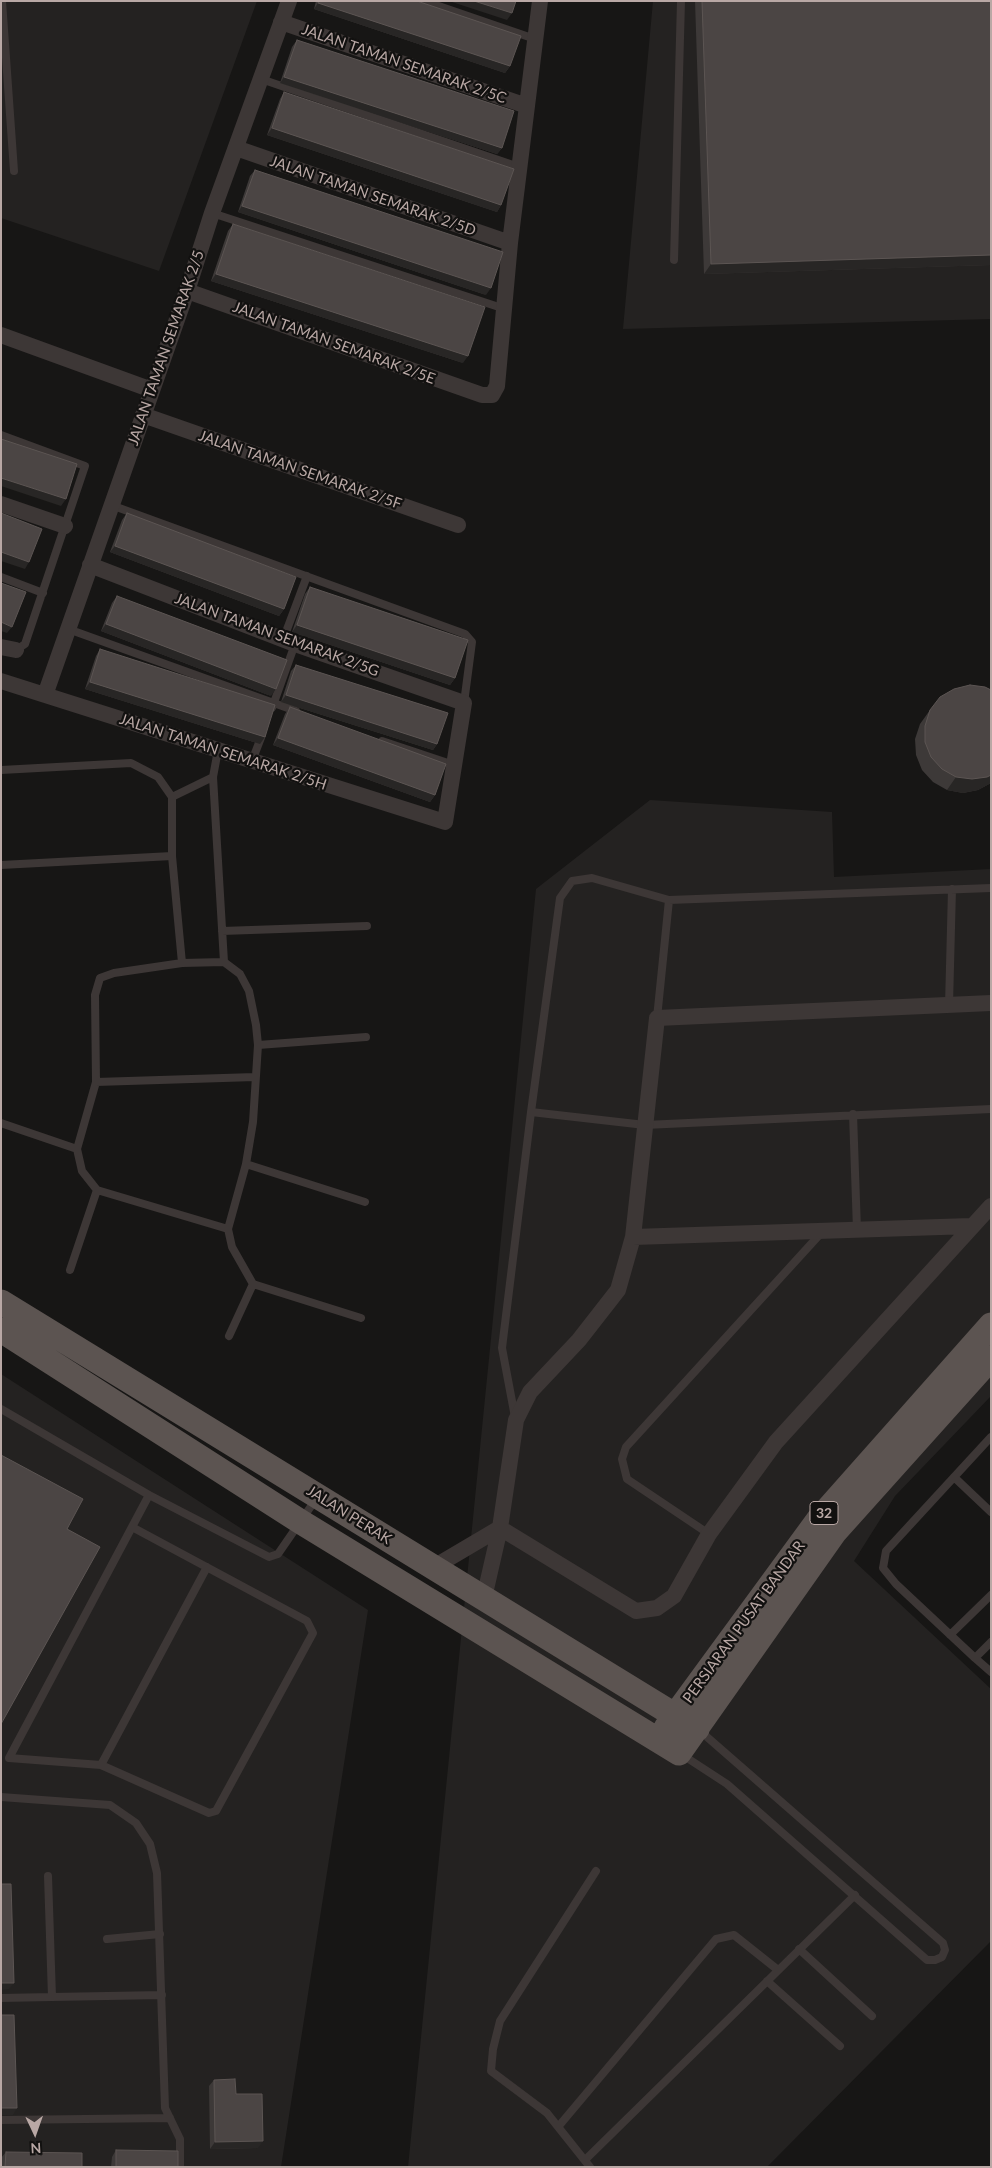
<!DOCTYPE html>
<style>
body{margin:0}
#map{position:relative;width:992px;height:2168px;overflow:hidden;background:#171615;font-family:Lato,sans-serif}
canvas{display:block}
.frame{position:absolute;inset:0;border:2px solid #b9a8a5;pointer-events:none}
.north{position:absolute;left:10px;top:2108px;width:50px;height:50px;-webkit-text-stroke:4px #121110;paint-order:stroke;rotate:177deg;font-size:14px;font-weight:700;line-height:20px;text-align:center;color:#b9a8a5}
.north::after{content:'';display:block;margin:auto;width:18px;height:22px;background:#b9a8a5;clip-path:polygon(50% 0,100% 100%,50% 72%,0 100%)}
</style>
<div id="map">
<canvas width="992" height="2168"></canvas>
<div class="frame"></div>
<div class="north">N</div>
</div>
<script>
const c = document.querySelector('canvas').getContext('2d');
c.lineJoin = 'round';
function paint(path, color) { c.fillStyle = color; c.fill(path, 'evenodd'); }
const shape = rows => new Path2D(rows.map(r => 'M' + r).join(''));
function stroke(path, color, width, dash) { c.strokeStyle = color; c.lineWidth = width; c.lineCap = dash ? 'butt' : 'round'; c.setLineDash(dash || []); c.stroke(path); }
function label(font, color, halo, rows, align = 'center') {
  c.font = font + ' Lato,sans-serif'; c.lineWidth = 4.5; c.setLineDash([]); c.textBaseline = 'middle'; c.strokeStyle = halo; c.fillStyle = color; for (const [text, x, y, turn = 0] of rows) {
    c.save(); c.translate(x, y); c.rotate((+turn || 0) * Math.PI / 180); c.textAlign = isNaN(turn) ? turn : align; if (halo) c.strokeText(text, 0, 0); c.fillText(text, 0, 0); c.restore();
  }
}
const built = shape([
 [1,1,257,1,159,271,1,218],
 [653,1,991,1,991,319,623,329],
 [650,800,832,812,834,877,991,869,991,1396,895,1496,854,1561,991,1689,991,1941,767,2167,408,2167,536,889],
 [1,1374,368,1610,281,2167,1,2167]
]);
const lane = shape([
 [2,1,14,171],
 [424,1,535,39],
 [261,79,519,167],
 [212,213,502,308],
 [674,260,681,1],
 [1,435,85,466,25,644,16,650],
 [111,505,465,634,472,642,464,703],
 [1,577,43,593],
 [68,629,296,711],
 [283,640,307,576],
 [272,708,295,644],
 [382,741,454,765],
 [218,750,213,777,224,962],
 [252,761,262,735],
 [1,770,131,763,158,777,172,797,172,856],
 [172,797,213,777],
 [1,865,172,856,182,963],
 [222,931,367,926],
 [949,1005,952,889],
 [657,1018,669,900,991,888],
 [258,1045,366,1037],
 [96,1082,255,1077],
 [531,1112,645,1125,991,1109],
 [853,1114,857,1230],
 [1,1123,77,1149],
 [246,1164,228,1229,232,1247,253,1284,361,1318],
 [97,1190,82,1171,77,1149,96,1082,95,995,100,978,114,973,182,963,224,962,240,974,249,991,256,1025,258,1045,253,1122,246,1164,365,1202],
 [70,1270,97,1190,228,1229],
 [229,1336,253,1284],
 [1,1409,149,1495],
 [515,1417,502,1348,531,1112,560,898,572,881,592,878,669,900],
 [991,1437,886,1551,883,1568,896,1584,975,1658,991,1642],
 [954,1477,991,1512],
 [132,1527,307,1621,313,1633,216,1811,209,1813,101,1765,9,1758,149,1495,269,1557,278,1554,316,1499],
 [709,1534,627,1479,622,1459,626,1447,822,1232],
 [950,1635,991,1595],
 [975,1658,991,1672],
 [681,1754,727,1784,927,1960,935,1960,942,1957,945,1950,943,1943,699,1730],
 [101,1765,207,1567],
 [1,1797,110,1805,136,1823,150,1844,157,1873,165,2108,180,2139,180,2167],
 [48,1876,52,1997,162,1995],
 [107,1939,160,1934],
 [799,1949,872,2016],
 [767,1981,840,2046],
 [1,1998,52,1997],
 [1,2120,170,2118],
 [558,2127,716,1939,734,1935,778,1970],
 [585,2160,855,1895],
 [590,2167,547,2113,491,2071,493,2049,500,2021,596,1871]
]);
const street = shape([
 [281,22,527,106],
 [236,148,510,243],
 [187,291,482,395,492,395,497,386,510,243,540,1],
 [1,335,152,390],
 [143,415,458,525],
 [1,504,65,526],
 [1,647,16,650],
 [1,681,445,822,464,703,295,644,90,565],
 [45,695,187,291,212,213,289,1],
 [633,1237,971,1226],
 [500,1528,636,1611,657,1608,674,1596,709,1534,776,1442,991,1206],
 [434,1567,500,1528],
 [484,1598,500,1528,516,1420,530,1392,579,1340,618,1290,633,1237,657,1018,991,1003]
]);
const primary = shape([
 [1,1302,697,1729],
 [1,1330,301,1522,679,1753,834,1533,991,1358],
 [666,1728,819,1519,991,1325]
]);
const wall = shape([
 [316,1,417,1,510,66,505,73,314,9],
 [695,1,991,1,991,265,704,274],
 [297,40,502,148,497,154,280,83,292,47],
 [284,92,501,205,497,212,267,135,280,99],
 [255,170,486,295,238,212,250,176],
 [233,224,463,363,211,281,228,231],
 [127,513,284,609,279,616,110,552,122,520],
 [310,587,455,678,450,685,292,632,305,594],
 [117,596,271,696,101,631,112,603],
 [100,649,265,737,260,744,85,689,96,656],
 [296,665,437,744,433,750,281,702,291,671],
 [991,690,991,783,978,790,963,793,947,790,933,782,922,770,916,755,915,739,920,724,930,710],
 [290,707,435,795,430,802,273,745,285,714],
 [214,2080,258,2148,210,2149,209,2086],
 [116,2150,178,2167,111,2167,112,2157],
 [6,2152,82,2167,1,2167,1,2158]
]);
const shadedWall = shape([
 [449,1,474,1,512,13,507,20],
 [318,3,510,66,505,73,314,9],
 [284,77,502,148,497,154,280,83],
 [272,128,501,205,497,212,267,135],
 [242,206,491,288,486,295,238,212],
 [991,255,991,265,704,274,711,264],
 [216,274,468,356,463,363,211,281],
 [1,478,66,499,61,506,1,486],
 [115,546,284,609,279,616,110,552],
 [1,552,29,562,25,569,1,561],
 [1,622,12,627,7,633,1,631],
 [106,624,276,689,271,696,101,631],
 [297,625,455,678,450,685,292,632],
 [90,682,265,737,260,744,85,689],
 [286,695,437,744,433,750,281,702],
 [278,738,435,795,430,802,273,745],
 [991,775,991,783,978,790,963,793,947,790,956,777],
 [1,1983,14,1983,9,1989,1,1990],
 [1,2108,17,2108,13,2115,1,2115],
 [263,2141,258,2148,210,2149,215,2142]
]);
const building = shape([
 [319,1,417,1,521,36,510,66,318,3,319,1],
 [474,1,516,1,512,13,474,1],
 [702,1,991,1,991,255,711,264,702,1],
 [297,40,514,111,502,148,284,77,297,40],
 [284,92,514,169,501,205,272,128,284,92],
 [255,170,503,252,491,288,242,206,255,170],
 [233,224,485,307,468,356,216,274,233,224],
 [1,439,77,464,66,499,1,478,1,439],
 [1,513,42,529,29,562,1,552,1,513],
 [127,513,296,577,284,609,115,546,127,513],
 [1,583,26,592,12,627,1,622,1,583],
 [310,587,468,640,455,678,297,625,310,587],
 [117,596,287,660,276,689,106,624,117,596],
 [100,649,275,705,265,737,90,682,100,649],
 [296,665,448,713,437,744,286,695,296,665],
 [970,685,985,687,991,690,991,775,987,777,972,779,956,777,942,769,931,757,925,742,925,726,930,710,940,697,954,689,970,685],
 [290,707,446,764,435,795,278,738,290,707],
 [1,1455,83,1499,67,1529,100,1547,1,1724,1,1455],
 [1,1884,11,1884,14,1983,1,1983,1,1884],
 [1,2015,14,2015,17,2108,1,2108,1,2015],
 [235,2079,236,2094,262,2094,263,2141,215,2142,214,2080,235,2079],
 [116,2150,178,2151,178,2167,116,2167,116,2150],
 [6,2152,82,2153,82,2167,5,2167,6,2152]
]);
const shields = [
 [824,1513,28]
];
const shieldNames = [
 ["32",824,1513]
];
const streetNames = [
 ["JALAN TAMAN SEMARAK 2/5C",404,64,19],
 ["JALAN TAMAN SEMARAK 2/5D",373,196,19],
 ["JALAN TAMAN SEMARAK 2/5E",334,343,20],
 ["JALAN TAMAN SEMARAK 2/5",166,348,-71],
 ["JALAN TAMAN SEMARAK 2/5F",300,470,19],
 ["JALAN TAMAN SEMARAK 2/5G",277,635,20],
 ["JALAN TAMAN SEMARAK 2/5H",223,752,18],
 ["JALAN PERAK",349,1515,32],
 ["PERSIARAN PUSAT BANDAR",744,1622,-54]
];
paint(built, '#242221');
stroke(lane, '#3d3736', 8);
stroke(street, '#3d3736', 16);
stroke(primary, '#5c5451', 25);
paint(wall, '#3d3938');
paint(shadedWall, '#282625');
paint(building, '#4b4544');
stroke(building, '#5c5553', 1);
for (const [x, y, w] of shields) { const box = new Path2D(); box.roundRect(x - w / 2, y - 11.5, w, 23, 4); c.fillStyle = '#121110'; c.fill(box); stroke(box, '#b9a8a5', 1); }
label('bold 14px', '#b9a8a5', null, shieldNames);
label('15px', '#b9a8a5', '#121110', streetNames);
</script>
